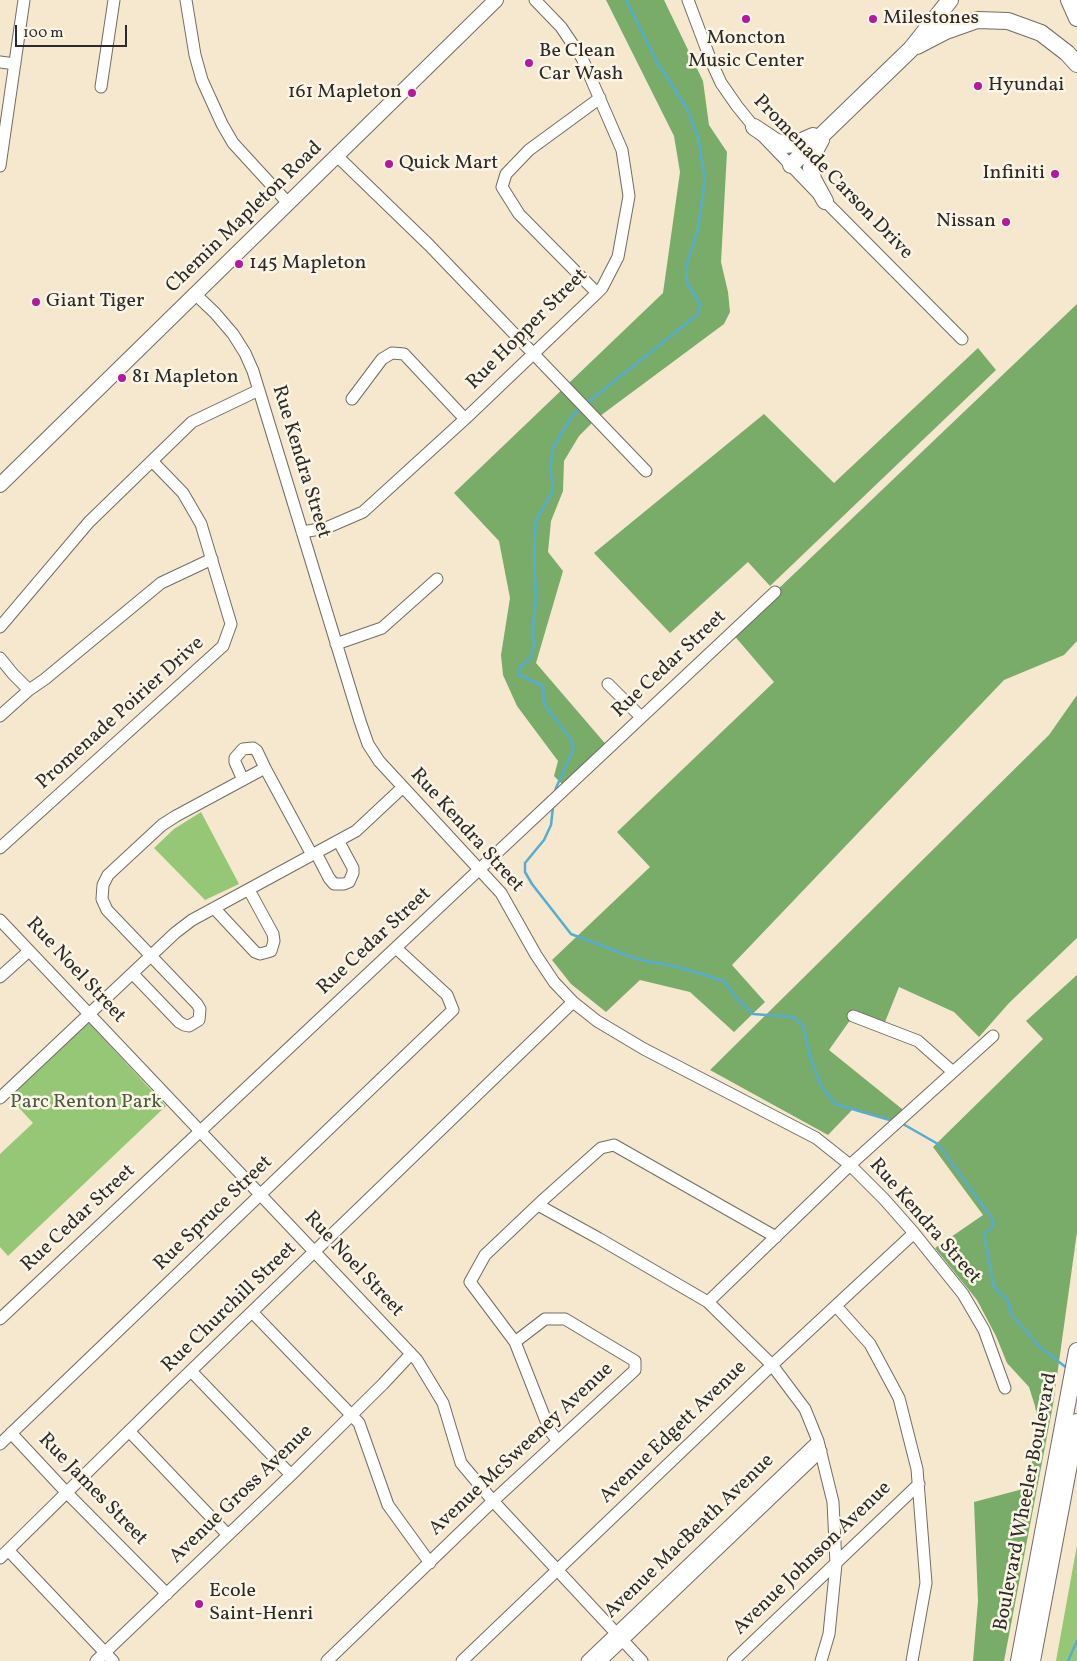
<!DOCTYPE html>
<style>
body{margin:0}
#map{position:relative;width:1077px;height:1661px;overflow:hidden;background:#f5e8ce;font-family:Vollkorn,serif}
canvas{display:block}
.scale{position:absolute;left:15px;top:25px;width:112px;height:22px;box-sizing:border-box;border:2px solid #2b2b2b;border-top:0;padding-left:6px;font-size:15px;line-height:18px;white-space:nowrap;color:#2b2b2b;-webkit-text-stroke:4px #fcf5e5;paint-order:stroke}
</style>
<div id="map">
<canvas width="1077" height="1661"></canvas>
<div class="scale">100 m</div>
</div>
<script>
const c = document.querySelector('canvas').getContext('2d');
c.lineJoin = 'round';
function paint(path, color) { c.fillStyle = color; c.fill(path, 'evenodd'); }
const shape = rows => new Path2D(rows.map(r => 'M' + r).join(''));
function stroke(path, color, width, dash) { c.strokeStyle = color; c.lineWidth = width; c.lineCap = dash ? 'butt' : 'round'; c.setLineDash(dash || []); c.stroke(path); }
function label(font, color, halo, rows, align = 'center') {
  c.font = font + ' Vollkorn,serif'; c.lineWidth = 5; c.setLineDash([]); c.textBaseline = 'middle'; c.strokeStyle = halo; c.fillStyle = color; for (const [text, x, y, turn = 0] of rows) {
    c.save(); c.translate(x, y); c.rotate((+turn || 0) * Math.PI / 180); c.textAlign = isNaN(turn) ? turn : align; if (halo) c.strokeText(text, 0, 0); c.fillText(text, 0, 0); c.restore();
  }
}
const green = shape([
 [201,812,239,884,205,900,154,848,174,829],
 [88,1022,166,1106,8,1256,0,1247,0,1154,33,1123,9,1097],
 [1077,1545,1077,1661,1056,1661]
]);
const forest = shape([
 [606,0,664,0,703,81,709,125,727,152,721,262,728,292,730,312,724,324,596,419,579,436,564,461,563,491,551,521,548,552,563,571,536,663,609,748,566,788,554,776,558,761,517,706,503,675,501,655,510,598,499,541,454,493,663,293,680,172,674,136],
 [1077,304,1077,641,1064,655,1004,680,732,965,765,1002,734,1032,690,992,640,980,606,1012,571,984,552,960,650,867,617,832,774,682,732,633],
 [978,348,996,370,770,586,748,562,670,633,594,553,764,414,834,483],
 [1077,695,1077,938,1009,1003,979,1037,954,1012,899,987,883,1027,853,1016,829,1050,907,1113,897,1122,853,1109,828,1135,710,1070,1049,735],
 [1077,975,1077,1232,1053,1405,1004,1661,973,1661,978,1601,974,1502,1023,1489,1035,1453,1038,1423,1035,1406,1029,1387,1007,1363,996,1336,977,1300,935,1248,983,1215,933,1147,1043,1039,1026,1021]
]);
const stream = shape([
 [586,404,698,314,700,304,687,282,686,267,698,229,705,179,698,137,686,107,657,62,626,0],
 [555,794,556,788,574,748,570,738,544,704,543,686,518,674,521,666,531,658,534,645,533,626,536,601,534,553,536,520,552,493,553,484,550,469,553,448,571,417,582,407],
 [553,807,551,825,544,840,525,863,525,872,532,884,571,934,637,959,682,968,724,981,737,999,753,1014,793,1017,803,1026,810,1057,820,1084,835,1104,893,1121],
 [903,1124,938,1144,993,1220,993,1227,984,1234,994,1287,1009,1302,1010,1313,1039,1346,1068,1369],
 [1068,1661,1077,1641]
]);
const minor = shape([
 [186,0,195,55,202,80,222,124,233,143,288,203],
 [688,0,711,61,721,83,737,106,754,127,825,201,962,339],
 [0,62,15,64],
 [101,87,114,0],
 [337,156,429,245,646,471],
 [0,166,24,0],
 [597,293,519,214,502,187,506,174,529,150,600,98],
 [195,294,215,313,233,334,245,353,253,371,360,721,368,744,379,761,501,893,536,955,554,982,573,1002,597,1021,644,1049,816,1138,850,1165,884,1199,914,1233,963,1294,984,1330,1005,1388],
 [352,399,382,359,392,353,404,354,465,419],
 [302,532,326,528,363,512,465,419,597,293,602,288,618,257,629,196,622,150,582,58,561,27,535,0],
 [0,627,89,522,192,422,259,390],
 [336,644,382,628,437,579],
 [0,658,13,674,29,690],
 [608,684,641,717],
 [0,716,29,690,45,679,161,583,212,559],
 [243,780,235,762,235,758,243,749,253,748,257,751,265,768],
 [0,848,223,646,231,624,201,524,183,493,152,461],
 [316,853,329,878,334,884,344,884,349,882,353,873,353,868,339,842],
 [214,908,255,952,260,954,271,951,274,941,273,934,249,890],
 [0,920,417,1360,443,1403,461,1463,493,1501,642,1661],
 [133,974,179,1022,184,1025,189,1026,199,1020,200,1009,197,1004,107,910,102,899,103,885,108,875,162,825,176,816,265,768,312,855],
 [0,977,29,951],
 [853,1016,918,1041,953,1072],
 [0,1098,175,933,192,920,356,831,402,788],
 [538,1205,598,1238,708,1302,772,1365,805,1409,818,1441,833,1502,836,1564,829,1634,821,1661],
 [708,1302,850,1165,993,1036],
 [836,1306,870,1344,899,1398,917,1469,926,1583,912,1661],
 [252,1312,359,1423,388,1505,430,1563],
 [0,1319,775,592],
 [191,1371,291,1475],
 [129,1431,228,1535],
 [11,1433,66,1492,167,1594],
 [558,1441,550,1431,515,1342,470,1282,485,1255,544,1199,601,1148,614,1145,776,1237],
 [0,1444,453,1010,447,995,396,948],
 [8,1550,113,1661],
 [0,1558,173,1388,573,1002],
 [96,1661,291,1475,383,1384,411,1354],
 [327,1661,493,1501,635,1370,635,1361,565,1319,545,1319,515,1342],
 [462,1661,772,1365,914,1233],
 [587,1661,818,1441],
 [601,1661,821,1451],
 [733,1661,919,1484]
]);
const major = shape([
 [0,485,496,0]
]);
const highway = shape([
 [1069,0,1077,18],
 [917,46,946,31,977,20,1008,21,1041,33,1067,53,1077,64],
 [754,127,775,141,785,145,795,144,813,136],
 [821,140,815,151,811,168,813,179,825,201],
 [791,165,911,49,950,0],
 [1019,1661,1077,1351],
 [1032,1661,1077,1422]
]);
const markers = [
 [746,19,5,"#b5179e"],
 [873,19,5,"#b5179e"],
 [529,63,5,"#b5179e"],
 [978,86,5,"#b5179e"],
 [412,93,5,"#b5179e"],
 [389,164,5,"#b5179e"],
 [1055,174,5,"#b5179e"],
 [1006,222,5,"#b5179e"],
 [239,264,5,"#b5179e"],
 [36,302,5,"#b5179e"],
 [122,378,5,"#b5179e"],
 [199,1604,5,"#b5179e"]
];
const poiNames = [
 ["Milestones",883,19],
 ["Moncton",746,39,"center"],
 ["Music Center",746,62,"center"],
 ["Be Clean",539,52],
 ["Car Wash",539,75],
 ["Hyundai",988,86],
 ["161 Mapleton",402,93,"right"],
 ["Quick Mart",399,164],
 ["Infiniti",1045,174,"right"],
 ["Nissan",996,222,"right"],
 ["145 Mapleton",249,264],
 ["Giant Tiger",46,302],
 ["81 Mapleton",132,378],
 ["Ecole",209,1592],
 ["Saint-Henri",209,1615]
];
const streetNames = [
 ["Promenade Carson Drive",832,178,46],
 ["Chemin Mapleton Road",245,218,-44],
 ["Rue Hopper Street",528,330,-45],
 ["Rue Kendra Street",300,462,73],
 ["Rue Cedar Street",670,665,-43],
 ["Promenade Poirier Drive",121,714,-42],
 ["Rue Kendra Street",466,831,48],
 ["Rue Cedar Street",375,942,-43],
 ["Rue Noel Street",75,971,47],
 ["Rue Spruce Street",214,1214,-44],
 ["Rue Cedar Street",79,1219,-43],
 ["Rue Kendra Street",924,1222,49],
 ["Rue Noel Street",353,1265,47],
 ["Rue Churchill Street",230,1308,-44],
 ["Avenue Edgett Avenue",674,1433,-44],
 ["Avenue McSweeney Avenue",522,1450,-43],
 ["Rue James Street",92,1490,46],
 ["Avenue Gross Avenue",242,1495,-44],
 ["Boulevard Wheeler Boulevard",1027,1502,-79],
 ["Avenue MacBeath Avenue",690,1537,-44],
 ["Avenue Johnson Avenue",813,1559,-44]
];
const parkNames = [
 ["Parc Renton Park",86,1103]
];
paint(green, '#95c777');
paint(forest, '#78ac68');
stroke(stream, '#56acd2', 2.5);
stroke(minor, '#726d64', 13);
stroke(major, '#726d64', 16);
stroke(highway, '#726d64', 18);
stroke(minor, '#fff', 11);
stroke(major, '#fff', 14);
stroke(highway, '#fff', 16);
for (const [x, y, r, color] of markers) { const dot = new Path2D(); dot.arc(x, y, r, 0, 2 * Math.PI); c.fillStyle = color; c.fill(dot); stroke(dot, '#fcf5e5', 2); }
label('20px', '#2b2b2b', '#fcf5e5', poiNames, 'left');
label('20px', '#2b2b2b', '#fcf5e5', streetNames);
label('20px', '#4b5a42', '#fcf5e5', parkNames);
</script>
